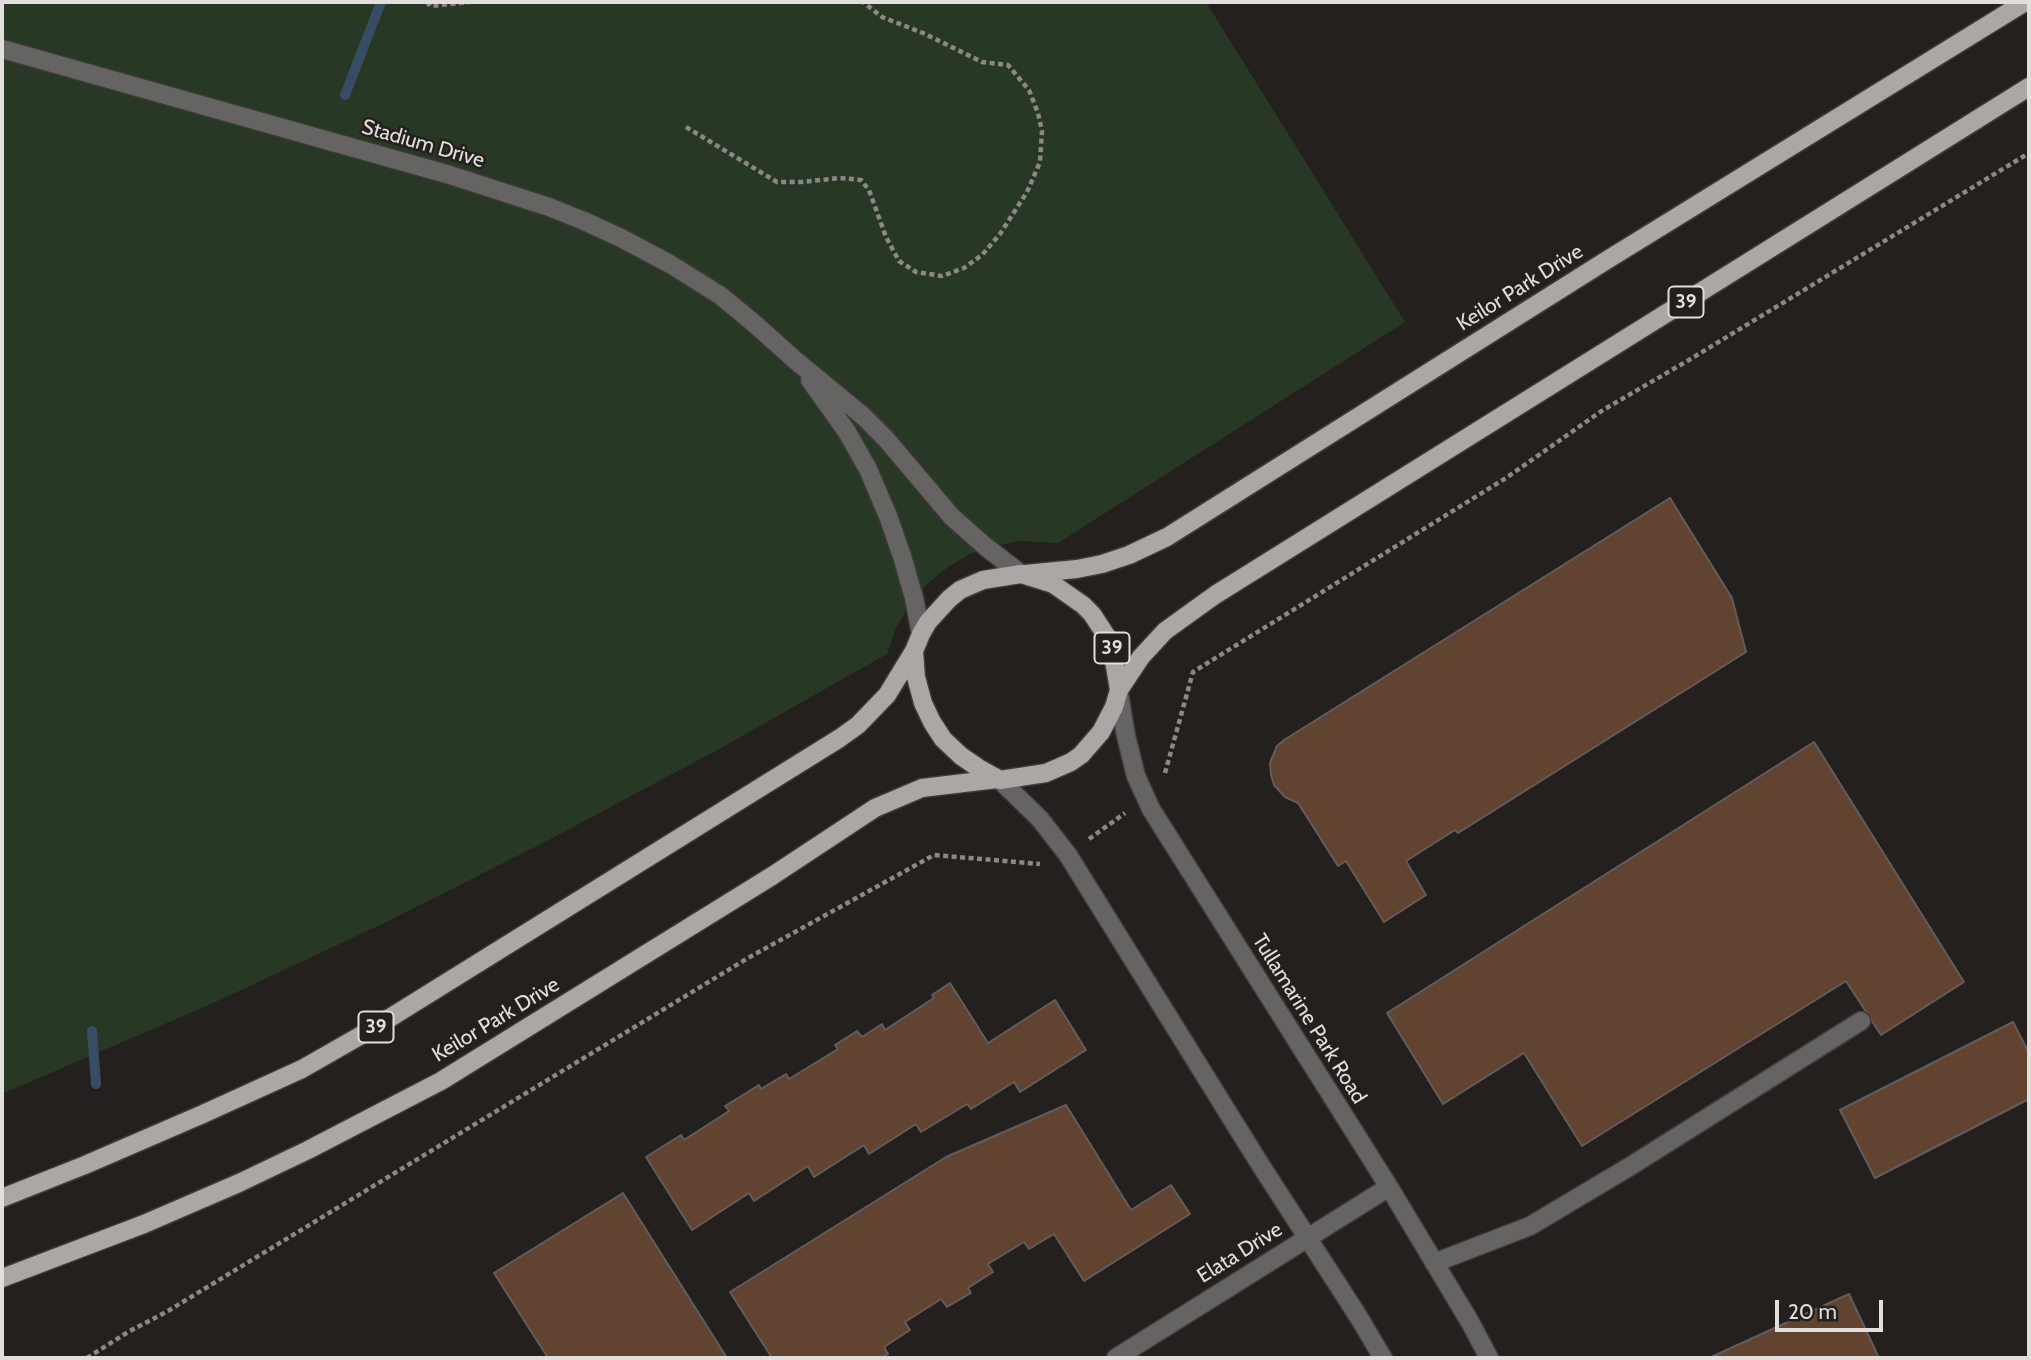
<!DOCTYPE html>
<style>
body{margin:0}
#map{position:relative;width:2031px;height:1360px;overflow:hidden;background:#24201d;font-family:Cabin,sans-serif}
canvas{display:block}
.frame{position:absolute;inset:0;border:4px solid #e1dedc;pointer-events:none}
.scale{position:absolute;left:1775px;top:1300px;width:108px;height:32px;box-sizing:border-box;border:4px solid #e1dedc;border-top:0;padding-left:9px;font-size:21px;line-height:24px;white-space:nowrap;color:#e1dedc;-webkit-text-stroke:5px #24201d;paint-order:stroke}
</style>
<div id="map">
<canvas width="2031" height="1360"></canvas>
<div class="frame"></div>
<div class="scale">20 m</div>
</div>
<script>
const c = document.querySelector('canvas').getContext('2d');
c.lineJoin = 'round';
function paint(path, color) { c.fillStyle = color; c.fill(path, 'evenodd'); }
const shape = rows => new Path2D(rows.map(r => 'M' + r).join(''));
function stroke(path, color, width, dash) { c.strokeStyle = color; c.lineWidth = width; c.lineCap = dash ? 'butt' : 'round'; c.setLineDash(dash || []); c.stroke(path); }
function label(font, color, halo, rows, align = 'center') {
  c.font = font + ' Cabin,sans-serif'; c.lineWidth = 5; c.setLineDash([]); c.textBaseline = 'middle'; c.strokeStyle = halo; c.fillStyle = color; for (const [text, x, y, turn = 0] of rows) {
    c.save(); c.translate(x, y); c.rotate((+turn || 0) * Math.PI / 180); c.textAlign = isNaN(turn) ? turn : align; if (halo) c.strokeText(text, 0, 0); c.fillText(text, 0, 0); c.restore();
  }
}
const green = shape([
 [2,2,1206,2,1405,322,1058,543,1019,541,994,546,970,554,948,567,927,584,910,604,896,628,887,654,721,748,543,843,382,924,220,1000,2,1094]
]);
const stream = shape([
 [345,95,381,2],
 [92,1031,96,1084]
]);
const building = shape([
 [1670,498,1732,598,1746,652,1458,833,1455,830,1406,861,1426,895,1384,922,1346,861,1338,866,1298,803,1285,797,1274,785,1271,775,1270,763,1277,746,1284,740,1670,498],
 [1814,742,1964,982,1881,1035,1846,981,1582,1146,1524,1053,1443,1104,1387,1013,1814,742],
 [950,983,988,1043,1055,1000,1086,1050,1020,1092,1014,1082,971,1109,967,1104,921,1132,916,1124,869,1154,864,1145,814,1177,808,1166,754,1201,749,1193,692,1230,646,1157,681,1135,684,1140,729,1111,725,1106,759,1085,761,1089,786,1074,789,1079,838,1049,835,1045,857,1031,862,1037,882,1024,885,1030,934,998,932,995,950,983],
 [2013,1022,2029,1053,2029,1099,1875,1178,1840,1110,2013,1022],
 [1066,1105,1131,1210,1171,1185,1190,1214,1084,1281,1054,1234,1029,1249,1024,1242,988,1264,993,1272,968,1288,971,1293,947,1307,941,1299,905,1322,910,1330,884,1347,888,1354,881,1358,772,1358,730,1292,946,1157,1066,1105],
 [623,1193,727,1358,548,1358,494,1273,623,1193],
 [1849,1294,1879,1358,1709,1358,1849,1294]
]);
const path = shape([
 [427,2,430,6,470,2],
 [686,127,777,182,801,182,840,178,861,180,869,190,886,237,899,261,916,272,942,276,964,268,982,255,1000,234,1027,192,1040,162,1042,131,1038,113,1029,90,1008,65,982,62,923,33,882,17,863,2],
 [1165,773,1193,672,1506,478,1603,410,1689,360,2029,153],
 [1089,839,1125,813],
 [87,1358,128,1332,168,1311,748,958,934,855,1040,864]
]);
const minor = shape([
 [2,49,450,175,549,207,584,221,621,238,670,264,721,296,756,325,795,360,863,416,886,439,952,517,986,547,1021,574],
 [810,380,847,432,868,469,888,516,902,556,914,598,921,634],
 [1119,694,1126,736,1136,776,1151,809,1389,1187,1470,1322,1489,1358],
 [1000,780,1040,819,1068,855,1258,1161,1358,1316,1383,1358],
 [1434,1263,1530,1226,1629,1167,1861,1021],
 [1116,1358,1389,1187]
]);
const major = shape([
 [1021,574,1053,584,1083,605,1092,614,1111,643,1119,690,1114,707,1101,732,1081,755,1071,762,1046,773,1000,780,980,769,961,756,943,739,932,722,923,703,916,677,914,651,921,634,928,622,949,599,960,590,983,580,1021,574],
 [1025,574,1077,569,1102,564,1129,555,1167,537,1607,260,2025,2],
 [1119,690,1141,657,1165,631,1215,595,2029,87],
 [2,1198,85,1165,203,1114,302,1069,372,1029,840,738,858,725,887,695,914,651],
 [2,1278,144,1224,239,1183,308,1150,441,1081,772,876,875,808,922,788,997,779]
]);
const shields = [
 [1686,302,35],
 [1112,648,35],
 [376,1027,35]
];
const shieldNames = [
 ["39",1686,302],
 ["39",1112,648],
 ["39",376,1027]
];
const streetNames = [
 ["Stadium Drive",423,144,16],
 ["Keilor Park Drive",1520,288,-32],
 ["Tullamarine Park Road",1309,1019,58],
 ["Keilor Park Drive",496,1020,-31],
 ["Elata Drive",1240,1253,-32]
];
paint(green, '#273924');
stroke(stream, '#364d65', 10);
paint(building, '#604430');
stroke(building, '#625d5a', 2);
stroke(minor, '#3e3b38', 21);
stroke(major, '#3e3b38', 21);
stroke(path, '#8b8885', 4.5, [5, 3.5]);
stroke(minor, '#666462', 18);
stroke(major, '#aca7a5', 18);
for (const [x, y, w] of shields) { const box = new Path2D(); box.roundRect(x - w / 2, y - 15.5, w, 31, 5); c.fillStyle = '#24201d'; c.fill(box); stroke(box, '#e1dedc', 2); }
label('bold 19px', '#e1dedc', null, shieldNames);
label('21px', '#e1dedc', '#24201d', streetNames);
</script>
